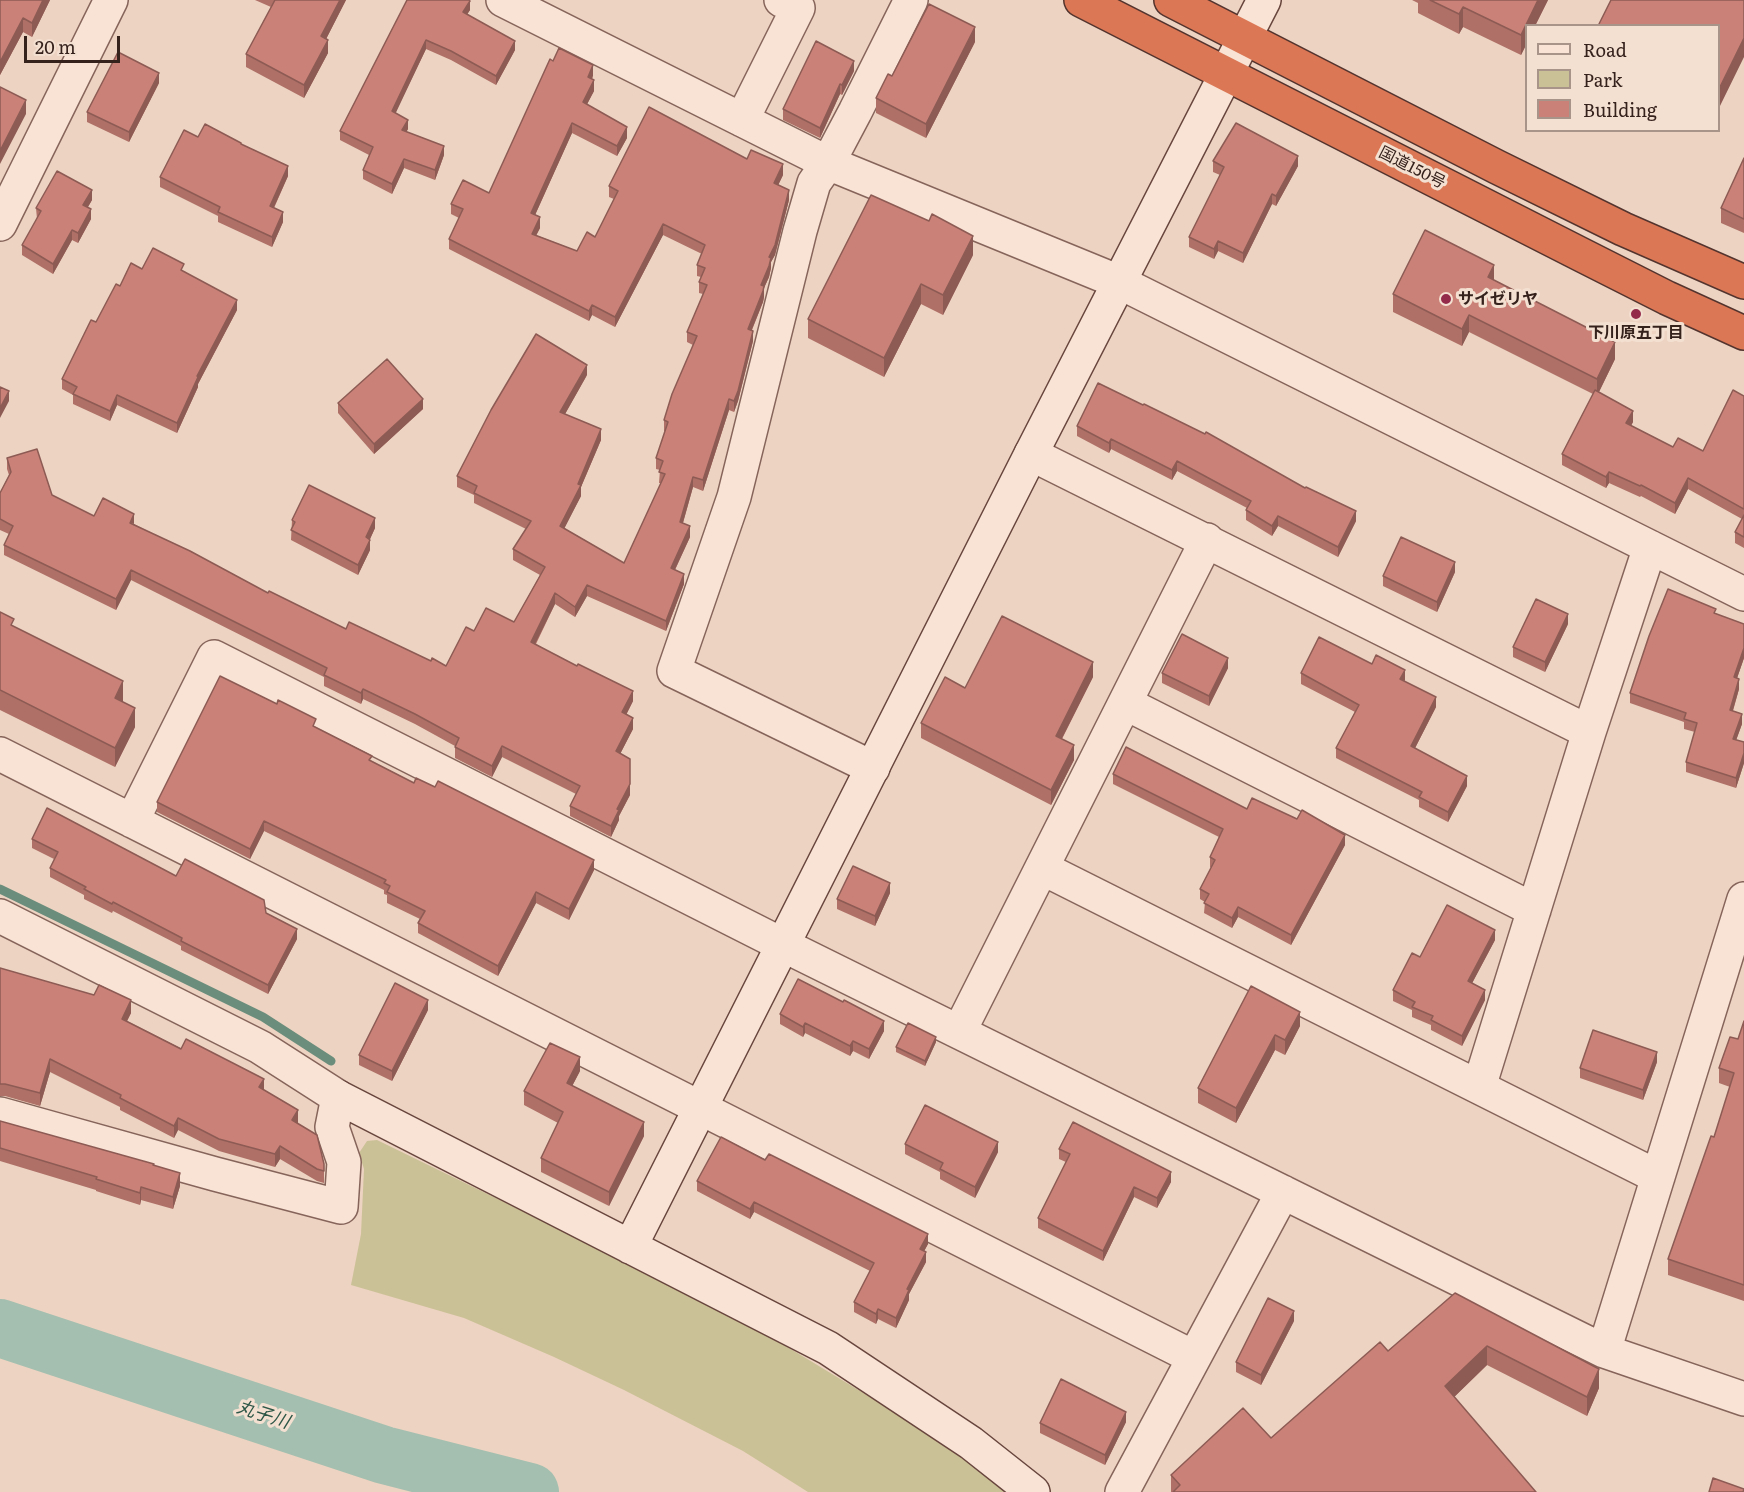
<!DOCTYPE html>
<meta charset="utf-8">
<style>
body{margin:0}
#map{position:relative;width:1744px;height:1492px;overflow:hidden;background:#edd3c2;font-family:Literata,serif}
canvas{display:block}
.legend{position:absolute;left:1525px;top:24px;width:195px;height:108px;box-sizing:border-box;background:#f4e0d1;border:2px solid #a89489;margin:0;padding:8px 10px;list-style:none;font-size:18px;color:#36221d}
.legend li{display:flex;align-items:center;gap:12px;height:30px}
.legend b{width:30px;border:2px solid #a89489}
.scale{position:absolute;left:24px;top:36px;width:96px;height:27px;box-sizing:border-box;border:3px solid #36221d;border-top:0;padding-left:8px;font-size:18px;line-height:21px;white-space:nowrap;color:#36221d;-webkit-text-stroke:4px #f4e0d1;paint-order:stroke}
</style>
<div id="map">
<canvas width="1744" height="1492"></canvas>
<ul class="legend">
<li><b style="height:8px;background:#f8e3d5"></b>Road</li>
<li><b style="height:16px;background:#cbc196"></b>Park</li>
<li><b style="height:16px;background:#ca8278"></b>Building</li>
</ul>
<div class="scale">20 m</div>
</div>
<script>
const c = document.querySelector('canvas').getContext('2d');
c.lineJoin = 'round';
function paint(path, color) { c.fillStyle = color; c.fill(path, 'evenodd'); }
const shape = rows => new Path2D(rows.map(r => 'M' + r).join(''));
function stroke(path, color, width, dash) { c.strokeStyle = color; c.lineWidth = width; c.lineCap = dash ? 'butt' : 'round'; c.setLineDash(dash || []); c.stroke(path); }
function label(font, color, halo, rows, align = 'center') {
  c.font = font + ' Literata,"Noto Sans JP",serif'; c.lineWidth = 6; c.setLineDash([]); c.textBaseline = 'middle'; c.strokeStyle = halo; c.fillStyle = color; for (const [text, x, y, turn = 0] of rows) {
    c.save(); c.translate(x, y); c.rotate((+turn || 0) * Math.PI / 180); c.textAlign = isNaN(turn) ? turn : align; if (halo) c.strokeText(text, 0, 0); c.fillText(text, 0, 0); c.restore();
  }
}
const green = shape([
 [377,1140,633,1265,766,1334,875,1400,971,1464,1005,1492,808,1492,743,1451,624,1390,554,1357,464,1318,351,1285,361,1234,364,1169,359,1153,367,1141]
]);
const stream = shape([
 [0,889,263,1017,331,1061]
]);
const river = shape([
 [0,1328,384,1455,530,1492]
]);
const street = shape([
 [503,0,828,163,1119,282,1744,594],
 [742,120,798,8,781,0],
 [0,224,111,0],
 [1031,454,1589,732],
 [1125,703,1534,910],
 [0,754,1193,1357],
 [873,768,674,671,734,497,800,231,814,183,828,163,855,112,911,0],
 [132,821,214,657,783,945,1604,1351,1744,1399],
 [1042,868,1658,1177],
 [0,916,260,1047,338,1097,332,1127,344,1162,341,1207,215,1174,0,1114],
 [959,1032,1207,540],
 [1479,1087,1589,732,1650,547],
 [1604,1351,1744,899],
 [1122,1492,1283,1192]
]);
const secondary = shape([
 [338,1097,828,1348,971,1443,1033,1492],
 [630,1247,1031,454,1264,0]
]);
const highway = shape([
 [1081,0,1578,253,1667,298,1744,333],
 [1171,0,1497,167,1623,229,1744,282]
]);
const wall = shape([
 [0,0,50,0,32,37,23,32,0,75],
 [255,0,346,0,326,39,328,53,304,98,246,67,246,54,271,7],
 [407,0,470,10,467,14,515,50,496,85,451,60,426,49,395,113,408,129,406,132,444,155,435,180,404,168,392,194,363,179,363,170,369,155,340,140,340,131],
 [1412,0,1548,0,1535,26,1527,26,1527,43,1521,55,1463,27,1459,34,1418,13,1418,3],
 [975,42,926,138,876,113,876,98,892,76],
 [854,71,842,95,840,94,820,138,783,120,783,109],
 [593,76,592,79,594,91,587,104,627,138,617,156,572,133,535,215,540,228,536,235,577,251,595,237,614,199,609,197,609,186,747,159,783,175,778,185,789,200,775,255,771,262,771,268,769,277,764,288,764,297,763,302,752,330,753,341,738,401,734,412,729,410,703,491,693,487,683,523,690,537,675,570,684,584,666,631,587,596,575,617,555,604,536,644,633,701,626,715,633,729,620,754,630,795,619,816,619,820,611,837,570,816,570,806,576,794,502,757,492,777,455,758,455,746,415,724,363,699,361,704,324,686,324,677,131,580,116,610,4,555,4,545,9,534,0,530,0,493,9,475,7,469,7,458,52,495,94,516,134,524,268,593,346,629,431,661,446,666,474,631,514,622,540,575,513,560,513,549,526,529,474,503,474,495,457,487,457,476,587,375,565,414,601,440,581,487,581,496,564,528,624,563,661,483,659,483,660,470,656,469,656,458,665,431,664,431,664,420,693,345,687,342,687,332,703,294,699,293,699,282,701,277,697,276,697,265,702,254,663,235,615,327,592,315,589,321,449,249,449,239,459,218,451,214,451,204,489,193],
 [159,83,129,142,87,122,87,112],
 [198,137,241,145,288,176,274,208,283,222,272,247,218,222,218,216,160,187,160,177],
 [1744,158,1744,233,1721,223,1721,208],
 [1213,161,1298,166,1276,206,1272,204,1243,263,1218,251,1214,259,1189,247,1189,237,1220,175,1213,172],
 [92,200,88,207,91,219,78,243,72,240,53,274,22,255,22,245,37,219,36,208],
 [973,255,943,315,921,304,884,377,808,338,808,319],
 [142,269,184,271,237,310,198,384,198,387,177,433,117,405,110,421,73,404,73,395,62,389,62,379,120,286],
 [1494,280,1615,359,1599,392,1633,422,1631,426,1673,447,1703,451,1744,396,1744,548,1735,543,1735,532,1742,519,1688,489,1675,514,1641,496,1640,497,1609,483,1606,488,1562,465,1562,454,1593,394,1469,332,1462,346,1393,312,1393,294],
 [338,403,423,409,374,454,338,413],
 [1077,426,1356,521,1338,557,1278,526,1272,536,1246,520,1246,510,1247,508,1177,471,1172,480,1111,449,1109,453,1077,436],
 [292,520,375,528,370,539,370,550,358,575,291,540],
 [1455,572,1437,612,1383,586,1383,576],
 [0,612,14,627,123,701,122,701,135,727,115,767,0,710],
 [1716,614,1744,624,1744,658,1737,678,1739,689,1733,711,1742,724,1736,740,1744,763,1736,788,1686,772,1686,762,1695,732,1684,729,1684,722,1630,703,1630,693],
 [1568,624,1545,672,1513,657,1513,647],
 [1228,668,1209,706,1162,683,1162,673],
 [1301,673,1405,680,1404,681,1436,707,1415,748,1467,786,1448,822,1419,807,1419,800,1336,758,1336,748,1355,712,1301,684],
 [1093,677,1062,739,1074,760,1051,805,921,738,921,723,965,688],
 [277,704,372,761,414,783,594,870,569,920,536,903,498,976,418,933,418,923,420,919,387,903,387,895,384,894,384,890,264,831,250,859,157,812,157,802],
 [1113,774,1247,809,1345,845,1291,945,1238,917,1232,928,1204,913,1205,902,1200,899,1200,889,1211,868,1210,867,1210,857,1219,837,1113,784],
 [32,839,176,876,266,913,297,939,268,994,181,950,181,946,113,911,112,913,84,899,84,895,50,877,50,868,54,859,32,848],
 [890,893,875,926,837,909,837,899],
 [1495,940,1472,983,1485,1000,1462,1046,1431,1030,1431,1025,1412,1017,1412,1010,1393,1001,1393,990,1420,957],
 [0,968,131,1013,127,1021,264,1090,298,1123,297,1124,324,1164,324,1183,317,1181,280,1159,275,1167,219,1151,178,1130,174,1138,120,1110,120,1107,50,1072,40,1106,5,1096,0,1096],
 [1251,986,1300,1026,1285,1055,1275,1050,1236,1123,1198,1103,1198,1088],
 [428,1010,392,1081,359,1065,359,1055],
 [780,1014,884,1031,869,1059,853,1051,850,1056,805,1033,803,1037,780,1024],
 [1744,1021,1744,1301,1668,1275,1668,1259,1714,1137,1730,1087,1719,1083,1719,1068,1738,1039],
 [936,1042,925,1066,896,1052,896,1047],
 [1657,1062,1643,1100,1580,1078,1580,1068],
 [580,1071,572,1086,644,1136,609,1206,541,1172,541,1158,558,1123,524,1105,524,1091],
 [0,1121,154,1166,180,1186,173,1209,141,1200,140,1205,96,1191,96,1190,0,1161],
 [905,1144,998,1152,975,1198,940,1179,940,1172,905,1154],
 [1059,1149,1171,1182,1157,1208,1134,1197,1103,1261,1038,1228,1038,1218,1066,1162,1059,1159],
 [697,1181,928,1244,924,1251,926,1262,909,1294,909,1300,896,1328,878,1319,876,1324,854,1312,854,1302,870,1271,754,1212,750,1219,697,1191],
 [1455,1293,1599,1388,1587,1416,1487,1365,1454,1397,1536,1492,1171,1492,1171,1475,1271,1438,1388,1351],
 [1294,1321,1261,1385,1236,1372,1236,1362],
 [1126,1422,1105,1465,1040,1433,1040,1423]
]);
const shadedWall = shape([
 [43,0,50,0,32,37,32,23],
 [340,0,346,0,321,49,321,36],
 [1538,0,1548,0,1535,26,1527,26,1527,43,1521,55,1521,35],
 [470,1,470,10,463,21,463,12],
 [1463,7,1463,27,1459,34,1459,14],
 [23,18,23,32,0,75,0,62],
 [975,27,975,42,926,138,926,124],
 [1744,38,1744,57,1719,108,1719,89],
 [328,40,328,53,304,98,304,85],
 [426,40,426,49,392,121,392,111],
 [515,41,515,50,496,85,496,76],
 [854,61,854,71,842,95,842,85],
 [593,65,593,76,588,87,588,77],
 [159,73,159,83,129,142,129,132],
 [594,80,594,91,583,112,583,102],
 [840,84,840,94,820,138,820,128],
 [26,100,26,114,0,164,0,151],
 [408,120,408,129,402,140,402,130],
 [572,123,572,133,531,224,531,213],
 [627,127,627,138,617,156,617,146],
 [444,146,444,155,435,180,435,170],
 [1298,156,1298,166,1276,206,1276,196],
 [404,159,404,168,392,194,392,184],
 [783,164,783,175,774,194,774,183],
 [288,166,288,176,270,216,270,206],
 [92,190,92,200,83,215,83,205],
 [789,190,789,200,775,255,771,262,771,268,769,277,764,288,764,297,763,302,748,339,748,329],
 [1272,194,1272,204,1243,263,1243,253],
 [91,209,91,219,78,243,78,233],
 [283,212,283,222,272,247,272,237],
 [540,217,540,228,532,244,532,234],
 [663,224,663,235,615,327,615,317],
 [72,230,72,240,53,274,53,264],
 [973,236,973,255,943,315,943,295],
 [1218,241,1218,251,1214,259,1214,249],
 [1494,265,1494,282,1488,277],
 [921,284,921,304,884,377,884,358],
 [237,300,237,310,198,384,198,387,177,433,177,423,197,376],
 [592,305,592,315,589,321,589,311],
 [1469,315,1469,332,1462,346,1462,329],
 [753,331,753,341,738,401,734,412,734,401],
 [1615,342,1615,359,1597,396,1597,379],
 [587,365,587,375,560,423,560,412],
 [9,391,9,401,0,418,0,408],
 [117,395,117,405,110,421,110,411],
 [423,399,423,409,374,454,374,444],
 [729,399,729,410,703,491,703,480],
 [1633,411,1633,422,1626,434,1626,423],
 [601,429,601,440,581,487,581,496,560,537,560,526],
 [1111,439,1111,449,1109,453,1109,443],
 [1177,461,1177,471,1172,480,1172,470],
 [1609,472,1609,483,1606,488,1606,477],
 [693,477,693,487,680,533,680,522],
 [1688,478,1688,489,1675,514,1675,503],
 [1356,511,1356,521,1338,557,1338,547],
 [134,514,134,524,130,523],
 [1278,516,1278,526,1272,536,1272,526],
 [375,518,375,528,366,548,366,537],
 [690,526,690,537,671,578,671,568],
 [370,540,370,550,358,575,358,565],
 [1455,562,1455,572,1437,612,1437,602],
 [131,570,131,580,116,610,116,599],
 [684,574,684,584,666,631,666,621],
 [587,585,587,596,575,617,575,607],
 [555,593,555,604,531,652,531,642],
 [1568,614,1568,624,1545,672,1545,662],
 [1744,648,1744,658,1734,687,1734,677],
 [1228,658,1228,668,1209,706,1209,696],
 [1093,662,1093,677,1056,750,1056,736],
 [1405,670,1405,680,1400,689,1400,679],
 [1739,679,1739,689,1730,720,1730,710],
 [123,681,123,701,115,717,115,698],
 [363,689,363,699,361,704,361,693],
 [633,691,633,701,622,723,622,712],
 [1436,697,1436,707,1411,756,1411,746],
 [135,708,135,727,115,767,115,748],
 [1742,714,1742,724,1733,749,1733,739],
 [633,718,633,729,616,762,616,751],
 [1074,745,1074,760,1051,805,1051,790],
 [502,746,502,757,492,777,492,766],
 [1744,753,1744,763,1736,788,1736,778],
 [1467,776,1467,786,1448,822,1448,812],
 [630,784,630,795,619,816,619,820,611,837,611,826,617,809],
 [264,821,264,831,250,859,250,849],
 [1345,835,1345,845,1291,945,1291,935],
 [594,860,594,870,569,920,569,909],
 [890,883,890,893,875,926,875,916],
 [536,892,536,903,498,976,498,966],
 [1238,907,1238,917,1232,928,1232,918],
 [297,929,297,939,268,994,268,985],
 [1495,930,1495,940,1468,991,1468,981],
 [1485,990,1485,1000,1462,1046,1462,1036],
 [131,1000,131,1013,122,1031,122,1019],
 [428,1000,428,1010,392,1081,392,1071],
 [1300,1012,1300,1026,1285,1055,1285,1040],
 [884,1021,884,1031,869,1059,869,1049],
 [805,1023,805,1033,803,1037,803,1027],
 [1275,1035,1275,1050,1236,1123,1236,1108],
 [936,1037,936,1042,925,1066,925,1061],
 [853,1041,853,1051,850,1056,850,1046],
 [1657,1052,1657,1062,1643,1100,1643,1090],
 [580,1057,580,1071,567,1096,567,1083],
 [50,1059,50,1072,40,1106,40,1093],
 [264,1079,264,1091,259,1087],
 [298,1110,298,1123,292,1133,292,1120],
 [178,1118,178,1130,174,1138,174,1126],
 [644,1122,644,1136,609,1206,609,1192],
 [998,1142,998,1152,975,1198,975,1187],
 [280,1146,280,1159,275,1167,275,1154],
 [1171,1172,1171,1182,1157,1208,1157,1198],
 [180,1173,180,1186,173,1209,173,1197],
 [141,1187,141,1200,140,1205,140,1193],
 [1134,1187,1134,1197,1103,1261,1103,1251],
 [754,1202,754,1212,750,1219,750,1209],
 [928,1234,928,1244,920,1259,920,1249],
 [926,1252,926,1262,909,1294,909,1300,896,1328,896,1318,907,1289],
 [878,1309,878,1319,876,1324,876,1314],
 [1294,1311,1294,1321,1261,1385,1261,1375],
 [1487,1346,1487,1365,1445,1406,1445,1386],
 [1599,1369,1599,1388,1587,1416,1587,1397],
 [1126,1412,1126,1422,1105,1465,1105,1455]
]);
const building = shape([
 [0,0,43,0,32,23,23,18,0,62,0,0],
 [275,0,340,0,321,36,328,40,304,85,246,54,275,0],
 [407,0,469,0,470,1,463,12,515,41,496,76,451,51,426,40,392,111,408,120,402,130,444,146,435,170,404,159,392,184,363,170,373,147,340,131,407,0],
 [1430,0,1538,0,1521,35,1463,7,1459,14,1430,0],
 [1611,0,1744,0,1744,38,1719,89,1719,26,1598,26,1611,0],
 [929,4,975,27,926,124,876,98,888,74,892,76,929,4],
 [816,41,854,61,842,85,840,84,820,128,783,109,816,41],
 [559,48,593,65,588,77,594,80,583,102,627,127,617,146,572,123,531,213,540,217,532,234,577,251,587,232,595,237,618,191,609,186,649,107,747,159,751,150,783,164,774,183,789,190,775,245,769,257,771,258,769,266,761,285,764,286,763,291,748,329,753,331,738,391,734,401,729,399,703,480,693,477,680,522,690,526,671,568,684,574,666,621,587,585,575,607,555,593,531,642,577,666,578,664,633,691,622,712,633,718,616,751,630,759,630,784,617,809,619,810,611,826,570,806,580,786,502,746,492,766,455,747,459,738,415,714,363,689,361,693,324,675,327,668,131,570,116,599,4,545,13,526,0,519,0,493,11,472,7,458,37,449,52,495,94,516,103,498,134,514,130,523,190,551,268,593,269,591,346,629,349,622,431,661,432,658,446,666,466,627,474,631,486,608,514,622,545,567,513,549,531,521,474,493,477,486,457,476,491,410,536,334,587,365,560,412,601,429,578,484,581,485,560,526,624,563,665,474,659,472,663,461,656,458,668,422,664,420,672,394,697,336,687,332,707,285,699,282,705,268,697,265,705,245,663,224,615,317,592,305,589,311,449,239,463,209,451,204,463,180,489,193,550,59,553,61,559,48],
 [118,52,159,73,129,132,87,112,118,52],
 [0,87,26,100,0,151,0,87],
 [1236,123,1298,156,1276,196,1272,194,1243,253,1218,241,1214,249,1189,237,1224,167,1213,161,1236,123],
 [205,124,241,143,241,144,288,166,270,206,283,212,272,237,218,212,220,207,160,177,184,130,198,137,205,124],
 [1744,158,1744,219,1721,208,1744,158],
 [57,171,92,190,83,205,91,209,78,233,72,230,53,264,22,245,41,211,36,208,57,171],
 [871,195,929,221,932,214,973,236,943,295,921,284,884,358,808,319,871,195],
 [1425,230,1494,265,1488,277,1615,342,1597,379,1469,315,1462,329,1393,294,1425,230],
 [153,248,184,264,181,270,237,300,197,376,198,377,177,423,117,395,110,411,73,394,77,387,62,379,91,320,96,322,116,284,120,286,131,263,142,269,153,248],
 [387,359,423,399,374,444,338,403,387,359],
 [1098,383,1143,405,1144,404,1205,434,1206,432,1305,488,1306,487,1356,511,1338,547,1278,516,1272,526,1246,510,1251,501,1177,461,1172,470,1111,439,1109,443,1077,426,1098,383],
 [0,387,9,391,0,408,0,387],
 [1595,390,1633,411,1626,423,1673,447,1678,438,1703,451,1733,390,1744,396,1744,509,1688,478,1675,503,1641,485,1640,486,1609,472,1606,477,1562,454,1595,390],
 [309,485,375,518,366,537,370,540,358,565,291,530,295,522,292,520,309,485],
 [1744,515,1744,537,1735,532,1744,515],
 [1401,537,1455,562,1437,602,1383,576,1401,537],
 [1668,589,1716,609,1714,613,1744,624,1744,648,1734,677,1739,679,1730,710,1742,714,1733,739,1744,742,1744,753,1736,778,1686,762,1697,723,1684,719,1686,713,1630,693,1649,636,1668,589],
 [1536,599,1568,614,1545,662,1513,647,1536,599],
 [0,612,14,619,11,625,123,681,115,698,135,708,115,748,0,690,0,612],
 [1002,616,1093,662,1056,736,1074,745,1051,790,921,723,945,677,965,688,1002,616],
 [1182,634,1228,658,1209,696,1162,673,1182,634],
 [1319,637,1372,664,1376,655,1405,670,1400,679,1436,697,1411,746,1467,776,1448,812,1419,797,1422,792,1336,748,1359,705,1301,673,1319,637],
 [220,676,277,704,278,700,316,719,313,726,372,756,369,760,414,783,416,778,435,787,438,781,594,860,569,909,536,892,498,966,418,923,425,911,387,892,390,886,384,883,386,880,264,821,250,849,157,802,220,676],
 [1126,747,1247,809,1252,798,1297,819,1302,810,1345,835,1291,935,1238,907,1232,918,1204,903,1209,894,1200,889,1215,860,1210,857,1223,829,1113,774,1126,747],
 [47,808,176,876,185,859,264,900,266,913,297,929,268,985,181,941,182,938,113,902,112,904,84,889,86,887,50,868,58,852,32,839,47,808],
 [853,866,890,883,875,916,837,899,853,866],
 [1447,905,1495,930,1468,981,1485,990,1462,1036,1431,1020,1433,1016,1412,1007,1415,1002,1393,990,1412,953,1420,957,1447,905],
 [0,968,94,995,99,985,131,1000,122,1019,181,1049,186,1039,264,1079,259,1087,298,1110,292,1120,317,1135,324,1164,324,1171,317,1169,280,1146,275,1154,219,1139,178,1118,174,1126,120,1098,121,1095,50,1059,40,1093,5,1084,0,1084,0,968],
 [798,979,843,1002,844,1000,884,1021,869,1049,853,1041,850,1046,805,1023,803,1027,780,1014,798,979],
 [395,983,428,1000,392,1071,359,1055,395,983],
 [1251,986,1300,1012,1285,1040,1275,1035,1236,1108,1198,1088,1251,986],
 [1744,1021,1744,1285,1668,1259,1711,1136,1714,1137,1734,1073,1719,1068,1730,1037,1738,1039,1744,1021],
 [908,1023,936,1037,925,1061,896,1047,908,1023],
 [1593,1030,1657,1052,1643,1090,1580,1068,1593,1030],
 [550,1043,580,1057,567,1083,644,1122,609,1192,541,1158,563,1112,524,1091,550,1043],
 [925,1105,998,1142,975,1187,940,1169,943,1163,905,1144,925,1105],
 [0,1121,154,1164,153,1165,180,1173,173,1197,141,1187,140,1193,96,1179,97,1177,0,1148,0,1121],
 [1073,1122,1171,1172,1157,1198,1134,1187,1103,1251,1038,1218,1070,1154,1059,1149,1073,1122],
 [721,1137,765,1160,769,1154,928,1234,920,1249,926,1252,907,1289,909,1290,896,1318,878,1309,876,1314,854,1302,874,1263,754,1202,750,1209,697,1181,721,1137],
 [1455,1293,1599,1369,1587,1397,1487,1346,1445,1386,1536,1492,1173,1492,1180,1485,1171,1475,1243,1408,1271,1438,1380,1342,1388,1351,1455,1293],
 [1268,1298,1294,1311,1261,1375,1236,1362,1268,1298],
 [1061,1379,1126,1412,1105,1455,1040,1423,1061,1379],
 [1713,1478,1744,1489,1743,1492,1709,1492,1713,1478]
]);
const markers = [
 [1446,299,6,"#942b4b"],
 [1636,314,6,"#942b4b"]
];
const streetNames = [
 ["国道150号",1412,168,27]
];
const poiNames = [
 ["サイゼリヤ",1458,299],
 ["下川原五丁目",1636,333,"center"]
];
const waterNames = [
 ["丸子川",263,1415,18]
];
paint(green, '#cbc196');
stroke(stream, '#6b8d7b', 9);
stroke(river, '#a4bfaf', 58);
stroke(street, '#86645a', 36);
stroke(secondary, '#68453d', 36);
stroke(highway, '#54342e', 36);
stroke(street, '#f8e3d5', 33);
stroke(secondary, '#f8e3d5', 33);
stroke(highway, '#db7754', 33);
paint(wall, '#ae7067');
paint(shadedWall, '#8d5b54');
paint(building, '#ca8278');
stroke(building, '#8d5b54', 1.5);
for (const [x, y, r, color] of markers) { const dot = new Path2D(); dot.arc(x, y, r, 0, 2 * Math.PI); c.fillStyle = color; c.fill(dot); stroke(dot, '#f4e0d1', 2); }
label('16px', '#36221d', '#f4e0d1', streetNames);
label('bold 16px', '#36221d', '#f4e0d1', poiNames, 'left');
label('italic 18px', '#2d5647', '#f4e0d1', waterNames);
</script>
